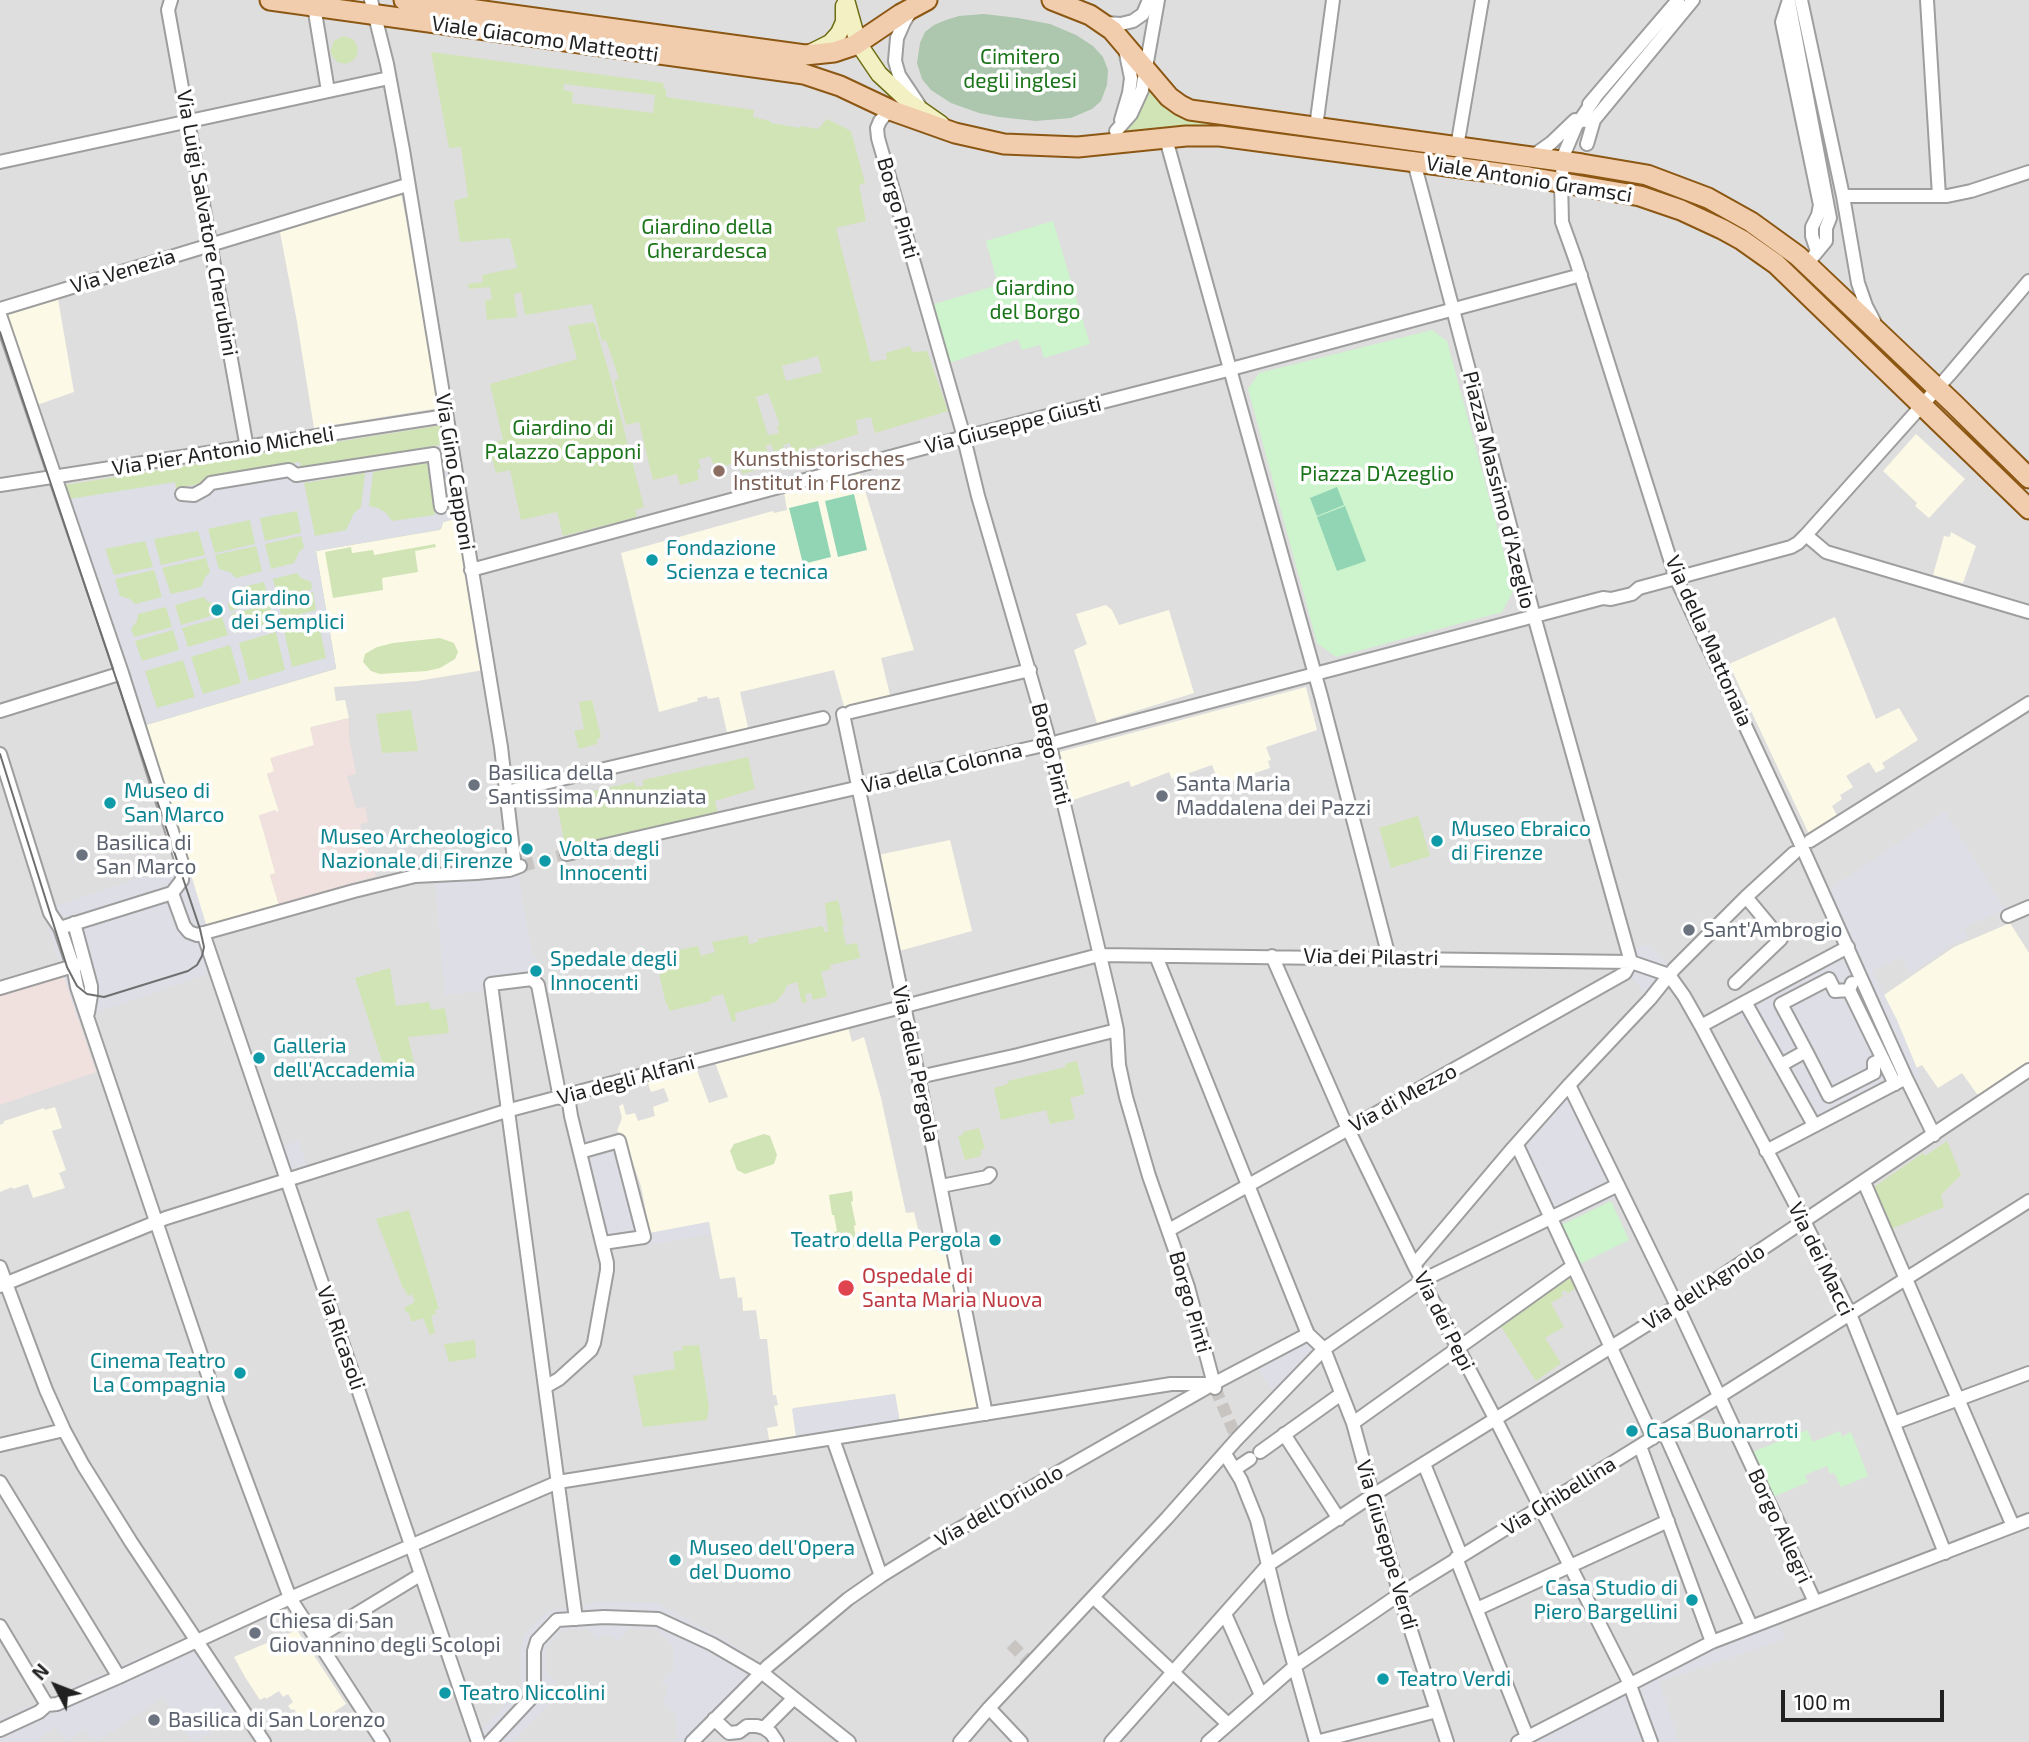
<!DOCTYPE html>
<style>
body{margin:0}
#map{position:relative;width:2029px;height:1742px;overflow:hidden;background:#f0ede9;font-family:"Exo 2",sans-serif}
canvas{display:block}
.north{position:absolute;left:21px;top:1651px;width:70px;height:70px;-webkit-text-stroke:5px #fff;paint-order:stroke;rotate:312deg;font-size:19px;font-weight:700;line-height:28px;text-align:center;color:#212121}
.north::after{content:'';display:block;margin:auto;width:24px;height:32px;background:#212121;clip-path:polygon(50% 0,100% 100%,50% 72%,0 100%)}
.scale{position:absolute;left:1781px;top:1690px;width:163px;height:32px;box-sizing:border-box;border:4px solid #212121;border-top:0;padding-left:9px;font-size:21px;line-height:24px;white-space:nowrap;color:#212121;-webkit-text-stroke:5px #fff;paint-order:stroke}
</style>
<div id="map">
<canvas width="2029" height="1742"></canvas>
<div class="north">N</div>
<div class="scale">100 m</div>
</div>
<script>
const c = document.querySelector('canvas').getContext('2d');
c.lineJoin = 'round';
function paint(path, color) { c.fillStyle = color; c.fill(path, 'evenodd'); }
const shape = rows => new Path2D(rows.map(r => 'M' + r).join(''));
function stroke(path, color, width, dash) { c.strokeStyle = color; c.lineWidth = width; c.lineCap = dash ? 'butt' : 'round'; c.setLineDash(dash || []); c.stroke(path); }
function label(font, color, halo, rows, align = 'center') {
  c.font = font + ' "Exo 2",sans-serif'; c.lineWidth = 7; c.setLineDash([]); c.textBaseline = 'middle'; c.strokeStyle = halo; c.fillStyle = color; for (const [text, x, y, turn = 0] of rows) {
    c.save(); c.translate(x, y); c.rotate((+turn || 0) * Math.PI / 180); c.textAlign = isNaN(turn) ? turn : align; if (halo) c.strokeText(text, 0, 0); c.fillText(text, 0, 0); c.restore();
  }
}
const residential = shape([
 [0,0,2029,0,2029,1742,0,1742]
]);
const education = shape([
 [401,194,418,277,439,408,314,428,297,322,280,232],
 [58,299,74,392,37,405,7,315],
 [1916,434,1965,479,1929,518,1915,506,1917,503,1883,471],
 [859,471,914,650,881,658,891,699,845,710,834,670,740,692,749,732,728,737,719,697,708,699,707,696,697,698,698,701,659,712,621,553,773,511,774,513,787,510,784,492],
 [458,518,478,632,475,638,476,647,477,652,482,658,484,670,417,681,334,687,336,701,345,700,349,718,311,727,314,745,275,771,267,774,279,812,276,812,275,810,259,816,276,873,270,875,279,905,206,926,146,725,336,669,316,551,440,530,443,522],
 [1951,532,1976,546,1963,583,1933,575,1944,536,1950,537],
 [1106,605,1112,610,1119,625,1169,610,1194,693,1097,723,1074,650,1087,644,1076,614],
 [1835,617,1876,719,1899,708,1918,740,1882,763,1885,768,1876,773,1869,762,1846,776,1853,787,1840,795,1842,799,1832,806,1838,817,1810,836,1729,664],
 [1306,687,1317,730,1266,747,1271,760,1268,761,1270,768,1220,785,1212,765,1172,779,1169,772,1131,787,1129,781,1067,802,1056,753],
 [950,840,972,931,899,951,878,855],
 [2010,923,2029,953,2029,1063,1979,1097,1962,1073,1938,1088,1922,1065,1916,1068,1884,995,1954,947],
 [848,1027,852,1042,864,1037,881,1098,906,1213,914,1212,923,1250,929,1249,935,1251,948,1249,980,1410,900,1424,895,1394,793,1408,797,1439,770,1444,767,1428,778,1426,774,1406,778,1405,776,1395,773,1395,767,1339,760,1339,756,1310,743,1311,742,1297,738,1298,735,1277,720,1279,709,1222,650,1233,641,1186,623,1136,624,1135,617,1131,622,1118,619,1106,623,1104,626,1115,635,1113,638,1121,655,1116,653,1107,669,1101,664,1088,651,1092,646,1078,695,1065,709,1103,728,1097,714,1060],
 [55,1107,62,1128,52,1131,66,1170,59,1173,65,1188,33,1198,28,1184,13,1189,12,1187,0,1192,0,1125,4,1123,4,1121,44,1108,45,1110],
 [297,1630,346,1704,306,1730,294,1709,291,1710,288,1706,293,1702,288,1694,283,1697,279,1691,266,1699,265,1697,260,1700,245,1677,234,1657]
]);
const military = shape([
 [349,718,349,737,356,774,347,776,356,808,365,807,368,822,360,824,376,876,279,905,270,875,275,873,259,815,276,810,276,812,279,811,267,774,274,771,270,758,314,745,310,728],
 [63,974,96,1072,0,1105,0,994]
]);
const grass = shape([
 '330 50a14 14 0 1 1 28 0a14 14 0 1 1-28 0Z',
 [431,52,664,83,663,89,666,89,666,97,754,110,753,117,770,121,771,123,800,128,801,126,818,129,827,119,851,131,865,183,859,185,866,221,836,228,871,362,887,359,886,353,910,346,912,352,927,351,948,411,875,433,871,417,856,420,858,434,794,454,790,443,784,445,782,450,774,452,771,444,766,446,768,454,756,457,760,469,742,474,739,462,715,468,710,456,698,460,701,468,697,470,699,480,680,485,677,474,653,480,639,422,626,425,614,380,619,379,606,340,602,341,592,304,525,315,521,292,514,294,517,317,487,320,485,301,492,299,490,287,469,289,468,284,483,282,482,275,517,268,510,238,460,242,454,201,468,197,461,147,449,148],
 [564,84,655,95,653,113,572,103,573,92,563,90],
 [818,356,822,372,786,381,782,366],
 [768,393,780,425,777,426,779,433,768,435,756,397],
 [1147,82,1186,116,1209,125,1158,127,1157,130,1120,133],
 [594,322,611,379,644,507,635,510,637,517,563,536,557,512,521,520,510,470,496,473,488,443,503,440,490,384,577,359,568,326],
 [443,425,458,518,443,522,441,529,316,551,336,668,146,725,65,485],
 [435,544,436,547,415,551,418,572,382,578,383,590,333,598,325,552,351,547,352,553,373,550,374,555],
 [440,638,454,643,458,652,455,659,440,668,427,671,380,674,371,671,363,662,365,654,377,647,393,643],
 [592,700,601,737,597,739,597,744,579,749,574,731,584,729,579,702],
 [411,710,418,751,382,753,376,714],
 [748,757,755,789,715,801,718,814,566,850,556,799,634,782,636,787,643,786,643,780],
 [1418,816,1430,856,1391,868,1379,828],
 [838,900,844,925,842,926,846,945,857,943,860,958,830,965,831,969,821,972,827,996,813,1000,811,993,805,994,807,1002,802,1003,797,982,788,985,785,988,785,991,776,1002,735,1013,736,1021,732,1022,723,994,711,997,711,1001,669,1011,668,1005,666,1004,655,955,698,946,701,956,715,952,712,942,748,935,749,944,758,942,758,939,822,926,825,932,828,932,825,903],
 [390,968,396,1006,429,1002,431,1010,445,1008,449,1033,408,1037,416,1072,388,1080,355,978],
 [1077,1061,1085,1094,1070,1098,1075,1119,1050,1124,1046,1110,1001,1120,994,1088,1008,1084,1008,1081,1066,1067,1065,1064],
 [979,1128,985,1149,981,1149,981,1156,965,1160,958,1136,963,1135,963,1132],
 [764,1134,770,1136,777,1155,774,1164,745,1174,737,1170,730,1151,734,1144],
 [1947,1141,1961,1175,1941,1195,1944,1207,1891,1229,1874,1187,1923,1153,1925,1156],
 [852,1191,853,1201,851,1202,856,1225,854,1226,856,1240,858,1240,859,1246,837,1249,834,1232,837,1231,834,1215,832,1215,829,1195],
 [409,1210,439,1309,435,1310,436,1314,431,1316,435,1333,430,1335,423,1318,412,1322,408,1312,406,1312,404,1308,415,1302,412,1294,408,1296,404,1288,403,1288,376,1219],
 [1569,1274,1576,1288,1568,1293,1565,1290,1561,1293,1563,1296,1551,1303,1564,1327,1545,1338,1561,1363,1536,1381,1500,1325],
 [475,1340,476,1358,449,1362,444,1344],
 [699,1345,709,1407,707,1420,643,1427,633,1376,675,1369,673,1352,683,1350,682,1346]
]);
const cemetery = shape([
 [984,14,1018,18,1050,24,1076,35,1093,46,1103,57,1108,70,1107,85,1101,101,1092,109,1071,118,1036,121,999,117,979,113,951,103,931,90,922,79,917,63,920,43,925,32,934,25,946,20,959,16]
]);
const park = shape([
 [1053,221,1090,344,1044,358,1040,345,1022,350,1018,339,950,363,934,304,998,285,986,241],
 [1432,330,1447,341,1514,590,1502,612,1336,657,1317,643,1248,389,1259,373],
 [1611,1201,1629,1240,1578,1265,1559,1226],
 [1807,1430,1813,1442,1840,1431,1842,1437,1851,1432,1868,1476,1841,1487,1834,1473,1830,1474,1827,1466,1805,1475,1808,1482,1771,1498,1750,1453]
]);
const pitch = shape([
 [1337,487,1344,505,1317,516,1310,498],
 [854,494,867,550,838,557,825,501],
 [818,501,831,557,803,564,789,508],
 [1345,506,1366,561,1337,571,1317,517]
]);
const parking = shape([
 [307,21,372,28,381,76,317,89],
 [343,36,353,39,358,47,357,56,354,60,346,64,337,62,331,54,331,49,334,41]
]);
const plaza = shape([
 [446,444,458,518,443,522,441,529,316,551,336,668,146,725,70,499,175,482,176,488,206,483,205,477,300,462,301,467],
 [427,463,435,515,392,521,386,513,378,508,369,506,373,472],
 [365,473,361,507,354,513,346,530,315,536,304,483],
 [297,511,301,533,265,541,260,518],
 [250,520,255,544,215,553,208,529],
 [198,531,205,555,161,565,154,539],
 [301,536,304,547,299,552,294,563,271,569,265,544],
 [145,541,153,567,114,575,105,549],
 [256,546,262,571,236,578,230,572,219,569,215,555],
 [206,558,210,572,206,576,201,587,171,594,162,568],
 [154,570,162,597,135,604,130,599,120,596,115,579],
 [297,573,301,578,311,582,312,589,278,599,273,579],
 [264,582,269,601,230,611,228,604,233,600,238,588],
 [313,592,316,610,282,619,278,601],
 [204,597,208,602,219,606,221,613,181,625,175,605],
 [269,604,274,622,236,633,231,614],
 [166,607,172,627,134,637,131,629,137,621,138,614],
 [222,617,228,635,188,647,182,628],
 [318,620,326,658,292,667,284,630],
 [173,630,179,650,142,661,135,641],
 [276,632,285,670,249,681,239,643],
 [230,645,241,683,203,694,191,657],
 [183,660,195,697,157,708,145,671],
 [1945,812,2005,909,1964,928,1968,937,1950,946,1910,974,1901,957,1872,971,1897,1020,1921,1078,1809,1137,1804,1123,1731,1000,1845,941,1824,893],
 [188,865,220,970,78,1019,42,910,172,867],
 [518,873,532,956,537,956,542,984,530,973,487,978,488,990,445,995,435,881],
 [1648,944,1677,972,1651,1000,1619,964,1618,955],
 [1568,1091,1617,1196,1556,1225,1520,1146],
 [617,1132,623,1135,639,1185,650,1233,708,1222,711,1234,605,1252,580,1133,587,1139,598,1142,607,1140],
 [299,1141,309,1172,287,1180,276,1148],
 [1308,1334,1325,1346,1278,1397,1254,1364],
 [895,1394,901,1427,797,1444,792,1409],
 [598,1602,658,1603,731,1643,769,1672,722,1716,738,1730,752,1715,763,1725,757,1730,737,1733,729,1741,713,1726,697,1742,673,1742,677,1738,675,1714,662,1702,666,1698,667,1687,661,1682,673,1670,673,1645,655,1628,630,1628,618,1641,611,1636,602,1636,598,1640,587,1629,563,1630,545,1649,546,1672,557,1683,552,1688,553,1700,513,1742,470,1742,521,1688,521,1645,525,1634,548,1611],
 [1774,1610,1785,1639,1659,1682,1679,1742,1506,1742,1707,1636],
 [193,1634,241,1708,197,1742,194,1740,192,1742,163,1697,96,1742,93,1738,90,1739,84,1730,66,1742,56,1727,38,1739,39,1742,0,1742,0,1719]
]);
const streetTunnel = shape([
 [522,866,567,854],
 [1215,1388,1237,1439],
 [1011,1644,1031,1664]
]);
const street = shape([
 [171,0,168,10,247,448],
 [371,0,387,64,403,150,501,747,515,868],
 [1801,0,1843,196,1858,283,1866,306,1874,321],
 [1927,0,1939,196],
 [1789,2,1830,218,1826,228,1826,241,1807,264],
 [1788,3,1782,22,1820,205,1818,215,1812,227,1812,236,1817,251],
 [314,6,328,91],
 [911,11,904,22,897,38,895,61,899,75,919,105],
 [1106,23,1121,24,1133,21,1143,14,1149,0],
 [1595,98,1576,126,1565,152,1561,181,1562,222,1576,261,1676,578,1802,847,1906,1078,1934,1135],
 [1589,104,1678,0],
 [893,111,885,115,880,121,877,128,878,138,962,430,978,496,1047,733,1111,1002,1117,1030,1119,1065,1126,1097,1149,1176,1188,1287,1215,1388],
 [1121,120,1129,93,1131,78,1125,49],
 [1578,121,1594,120,1693,0],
 [1316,127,1333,0],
 [1116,131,1131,114,1142,90,1158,0],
 [1166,139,1321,696,1389,957],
 [1587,144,1594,120],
 [1457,147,1482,0],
 [1530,158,1551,143,1575,120],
 [0,162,389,78],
 [1843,196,1947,196,1971,191,2029,172],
 [0,309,407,185],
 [0,315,122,673,183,866,182,880,172,893,60,928],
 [0,485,446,416],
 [182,494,194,495,205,489,211,483,289,470,296,475,434,454,441,507],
 [1806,535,1826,552,2029,612],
 [471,570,957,439,1220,372,1581,275],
 [0,711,122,673],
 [851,712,1030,670],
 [843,714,904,1005,986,1414],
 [0,754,50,913,60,928,73,966,77,987,218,1405,290,1598,383,1742],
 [506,792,823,718],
 [1810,841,2029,703],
 [567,854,1057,742,1603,598,1611,599,1632,594,1639,588,1791,547,1798,543,1806,535,1950,374,2029,281],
 [172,893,184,926,189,932,197,935,354,891,415,876,476,873,509,870,520,866],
 [2008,916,2029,907],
 [74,923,91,986,91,995,88,1013],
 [203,933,478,1742],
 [1156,956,1305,1327,1308,1334,1324,1349,1353,1423,1402,1603,1447,1742],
 [1272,956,1348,1129,1414,1265,1497,1422,1628,1680,1651,1742],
 [1735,983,1781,939,1746,897],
 [1852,983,1849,990,1895,1084],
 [0,988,80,964],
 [1701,1026,1745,1002],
 [1806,1051,1781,1004,1829,979,1835,991,1849,990],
 [1781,1065,1806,1051,1829,1096,1874,1073,1874,1063,1883,1059],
 [919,1077,1018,1055,1117,1030],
 [1569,1085,1680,1312,1815,1602],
 [560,1098,538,985,532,979,491,984,576,1619],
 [1814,1125,1745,1002,1848,947],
 [1517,1145,1653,1438],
 [1766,1151,1906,1078],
 [580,1152,619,1141,644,1237,603,1243],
 [1864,1182,2013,1526],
 [941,1186,987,1177,990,1174],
 [1169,1230,1625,973,1631,962,1669,975,1684,996,1701,1026,1802,1217,1850,1314,1945,1553],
 [1414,1265,1513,1148,1569,1085,1650,999,1674,969,1746,897,1794,853],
 [0,1267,46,1390,64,1430,83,1465,131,1542,264,1742],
 [0,1286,166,1218,506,1111,1099,955,1631,962,1534,616,1414,162],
 [545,1387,559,1379,591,1350,594,1343,607,1270,607,1263,571,1116,568,1096],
 [1353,1423,1573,1266],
 [1894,1423,2029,1373],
 [1664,1432,1751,1626],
 [1284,1434,1339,1519],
 [833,1439,881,1576],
 [0,1445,64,1430],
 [1640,1446,1712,1642],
 [1260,1452,1341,1394],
 [1225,1454,1241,1480,1257,1520,1281,1618,1316,1742],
 [1424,1464,1461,1555],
 [1235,1469,1250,1459],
 [0,1482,119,1677],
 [1456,1558,1526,1734],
 [1093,1597,1228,1724],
 [1477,1609,1668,1521],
 [1225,1614,1261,1695],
 [0,1626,47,1705],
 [315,1639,420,1575],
 [989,1708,1021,1742],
 [714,1719,729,1733,739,1732,747,1726,757,1726,764,1728,794,1698],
 [764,1728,771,1733,777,1742],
 [0,1730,39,1712,47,1705,57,1704,119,1677,290,1598,558,1482,1171,1384,1213,1384],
 [490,1742,534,1695,534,1651,537,1641,557,1620,604,1617,658,1619,712,1644,765,1675,849,1742],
 [692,1742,768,1666,848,1599,881,1576,931,1545,1213,1384,1308,1334],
 [960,1742,989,1708,1167,1518,1237,1439,1324,1349,1423,1280,1618,1185],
 [1111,1742,1268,1565,1373,1495,1677,1306,2029,1070],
 [1208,1742,1295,1666,1400,1594,1717,1398,2029,1201],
 [1316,1742,1437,1711],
 [1518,1742,1712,1642,2029,1520]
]);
const secondary = shape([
 [846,0,858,43,879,74,908,101,941,124],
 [812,52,830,43,839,33,844,22,844,6]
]);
const primary = shape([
 [270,0,804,74,840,86,893,111,955,133,1004,144,1078,147,1186,136,1220,136,1529,177,1640,196,1681,210,1722,229,1742,240,1776,264,2029,509],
 [404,0,805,55,834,52,855,45,901,14,927,0],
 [1052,0,1090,15,1112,30,1169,97,1180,105,1190,110,1582,164,1647,175,1708,198,1751,222,1798,256,1954,404,2029,478]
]);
const tram = shape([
 [0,332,200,929,204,947,202,956,197,965,188,971,104,997,87,994,77,986,67,967,0,754]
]);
const markers = [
 [719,471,7,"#8d6e63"],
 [652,560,7,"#0f9aa8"],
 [217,610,7,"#0f9aa8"],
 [474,785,7,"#6b7280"],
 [1162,796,7,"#6b7280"],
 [110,803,7,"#0f9aa8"],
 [1437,841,7,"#0f9aa8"],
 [527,849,7,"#0f9aa8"],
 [82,855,7,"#6b7280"],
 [545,861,7,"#0f9aa8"],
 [1689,930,7,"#6b7280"],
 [536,971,7,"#0f9aa8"],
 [259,1058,7,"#0f9aa8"],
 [995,1240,7,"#0f9aa8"],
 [846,1288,9,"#e0444e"],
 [240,1373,7,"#0f9aa8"],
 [1632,1431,7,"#0f9aa8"],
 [675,1560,7,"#0f9aa8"],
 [1692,1600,7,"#0f9aa8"],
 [255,1633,7,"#6b7280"],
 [1383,1679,7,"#0f9aa8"],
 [445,1693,7,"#0f9aa8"],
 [154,1720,7,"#6b7280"]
];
const streetNames = [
 ["Viale Giacomo Matteotti",545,39,8],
 ["Viale Antonio Gramsci",1529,179,9],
 ["Borgo Pinti",898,208,74],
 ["Via Luigi Salvatore Cherubini",207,223,80],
 ["Via Venezia",123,271,-17],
 ["Via Giuseppe Giusti",1013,425,-14],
 ["Via Pier Antonio Micheli",223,451,-9],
 ["Via Gino Capponi",455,472,81],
 ["Piazza Massimo d'Azeglio",1499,490,76],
 ["Via della Mattonaia",1709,641,66],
 ["Borgo Pinti",1051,754,76],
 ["Via della Colonna",942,768,-13],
 ["Via dei Pilastri",1371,957,1],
 ["Via della Pergola",916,1064,78],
 ["Via degli Alfani",626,1080,-15],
 ["Via di Mezzo",1403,1098,-29],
 ["Via dei Macci",1821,1259,64],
 ["Via dell'Agnolo",1704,1287,-33],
 ["Borgo Pinti",1190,1302,74],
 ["Via dei Pepi",1444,1321,63],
 ["Via Ricasoli",341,1338,71],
 ["Via Ghibellina",1559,1496,-32],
 ["Via dell'Oriuolo",999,1506,-30],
 ["Borgo Allegri",1780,1526,65],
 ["Via Giuseppe Verdi",1387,1545,74]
];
const parkNames = [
 ["Cimitero",1020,57],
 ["degli inglesi",1020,81],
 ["Giardino della",707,227],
 ["Gherardesca",707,251],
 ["Giardino",1035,288],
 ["del Borgo",1035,312],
 ["Giardino di",563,428],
 ["Palazzo Capponi",563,452],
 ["Piazza D'Azeglio",1377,474]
];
const educationNames = [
 ["Kunsthistorisches",733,459],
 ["Institut in Florenz",733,483]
];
const cultureNames = [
 ["Fondazione",666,548],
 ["Scienza e tecnica",666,572],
 ["Giardino",231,598],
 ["dei Semplici",231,622],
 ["Museo di",124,791],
 ["San Marco",124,815],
 ["Museo Ebraico",1451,829],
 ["di Firenze",1451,853],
 ["Museo Archeologico",513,837,"right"],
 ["Nazionale di Firenze",513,861,"right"],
 ["Volta degli",559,849],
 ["Innocenti",559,873],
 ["Spedale degli",550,959],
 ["Innocenti",550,983],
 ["Galleria",273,1046],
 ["dell'Accademia",273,1070],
 ["Teatro della Pergola",981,1240,"right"],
 ["Cinema Teatro",226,1361,"right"],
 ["La Compagnia",226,1385,"right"],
 ["Casa Buonarroti",1646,1431],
 ["Museo dell'Opera",689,1548],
 ["del Duomo",689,1572],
 ["Casa Studio di",1678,1588,"right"],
 ["Piero Bargellini",1678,1612,"right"],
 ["Teatro Verdi",1397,1679],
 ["Teatro Niccolini",459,1693]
];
const worshipNames = [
 ["Basilica della",488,773],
 ["Santissima Annunziata",488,797],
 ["Santa Maria",1176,784],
 ["Maddalena dei Pazzi",1176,808],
 ["Basilica di",96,843],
 ["San Marco",96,867],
 ["Sant'Ambrogio",1703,930],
 ["Chiesa di San",269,1621],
 ["Giovannino degli Scolopi",269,1645],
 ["Basilica di San Lorenzo",168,1720]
];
const healthNames = [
 ["Ospedale di",862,1276],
 ["Santa Maria Nuova",862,1300]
];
paint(residential, '#dfdede');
paint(education, '#fcfae6');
paint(military, '#f0e1de');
paint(grass, '#d1e4b6');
paint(cemetery, '#adc6ae');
paint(park, '#cdf4cc');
paint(pitch, '#91d5b4');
paint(parking, '#ddd');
paint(plaza, '#dddee6');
stroke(streetTunnel, '#c7c4c1', 12, [12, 6]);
stroke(street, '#9e9e9e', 16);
stroke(secondary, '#6d6d13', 19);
stroke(primary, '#8b5713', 23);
stroke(street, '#fff', 12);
stroke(secondary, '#f3f0c4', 16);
stroke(primary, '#f1cdad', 19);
stroke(tram, '#6f6f6f', 2);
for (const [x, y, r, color] of markers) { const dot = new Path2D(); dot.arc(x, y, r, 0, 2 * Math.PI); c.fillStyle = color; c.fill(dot); stroke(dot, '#fff', 2.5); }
label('21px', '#212121', '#fff', streetNames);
label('21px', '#1b741a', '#fff', parkNames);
label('21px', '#785e54', '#fff', educationNames, 'left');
label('21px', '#0d838f', '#fff', cultureNames, 'left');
label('21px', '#5b616d', '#fff', worshipNames, 'left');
label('21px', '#be3a42', '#fff', healthNames, 'left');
</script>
